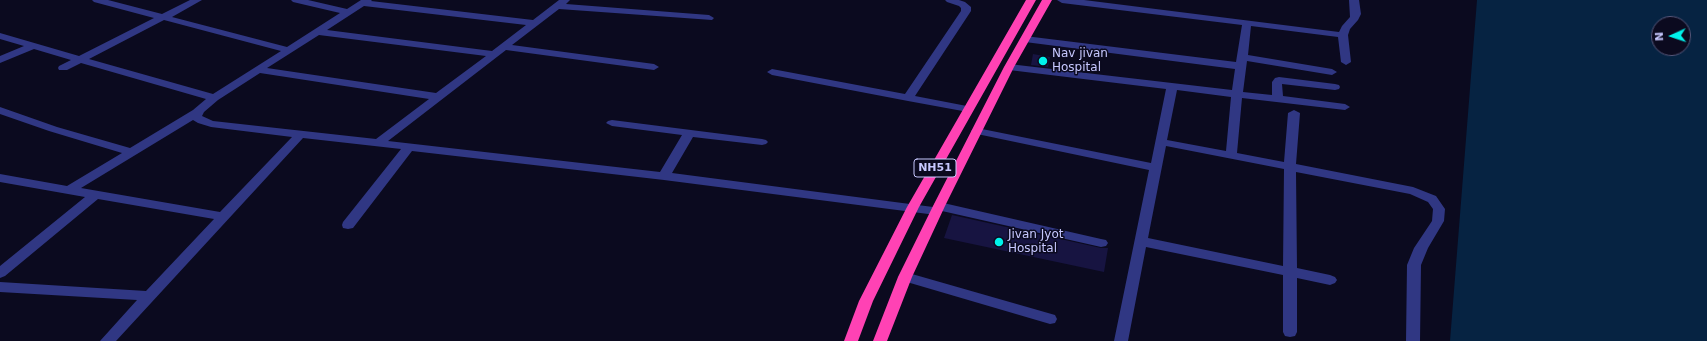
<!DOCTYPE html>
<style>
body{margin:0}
#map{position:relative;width:1707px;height:341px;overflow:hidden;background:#0b0a1f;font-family:"DejaVu Sans",sans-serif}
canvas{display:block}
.north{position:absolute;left:1651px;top:16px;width:40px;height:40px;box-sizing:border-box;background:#0b0a1f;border:1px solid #565679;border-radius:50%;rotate:267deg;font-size:11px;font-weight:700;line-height:16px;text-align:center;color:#c7c8ff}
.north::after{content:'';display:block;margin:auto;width:14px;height:18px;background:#00f2ec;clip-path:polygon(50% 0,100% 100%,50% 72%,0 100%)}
</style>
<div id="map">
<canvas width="1707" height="341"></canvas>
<div class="north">N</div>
</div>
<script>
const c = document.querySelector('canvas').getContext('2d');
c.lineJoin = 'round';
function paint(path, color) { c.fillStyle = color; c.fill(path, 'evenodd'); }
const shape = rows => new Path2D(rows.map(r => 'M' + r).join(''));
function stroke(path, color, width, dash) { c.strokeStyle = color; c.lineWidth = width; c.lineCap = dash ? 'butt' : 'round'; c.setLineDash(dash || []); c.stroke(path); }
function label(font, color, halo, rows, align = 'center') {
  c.font = font + ' "DejaVu Sans",sans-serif'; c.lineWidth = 3; c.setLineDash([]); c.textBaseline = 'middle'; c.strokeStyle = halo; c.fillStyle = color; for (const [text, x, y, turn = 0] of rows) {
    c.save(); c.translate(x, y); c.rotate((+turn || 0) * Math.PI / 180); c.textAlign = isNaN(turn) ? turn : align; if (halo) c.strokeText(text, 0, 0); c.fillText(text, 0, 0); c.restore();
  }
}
const water = shape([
 [1477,0,1707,0,1707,341,1450,341],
 [1659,24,1683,24,1683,48,1659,48]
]);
const building = shape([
 [1033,54,1050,57,1048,67,1031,65],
 [952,215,1101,248,1108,248,1104,272,944,238]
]);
const minor = shape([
 [92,0,108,0,162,14,190,0,202,0,172,17,287,47,340,13,293,2,291,0,308,0,347,9,361,0,372,0,371,1,533,20,559,0,570,0,566,4,709,15,714,18,712,20,559,9,512,45,654,64,659,67,654,70,506,50,388,141,660,172,682,135,612,126,606,123,608,121,612,120,762,139,766,140,768,142,766,144,762,145,693,137,672,173,933,207,935,203,939,202,1101,239,1106,240,1108,243,1106,246,1101,247,942,211,940,214,936,215,664,180,412,151,353,228,348,229,343,228,342,225,343,222,401,149,303,138,116,341,100,341,137,300,0,292,0,282,146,291,214,219,98,199,5,276,0,278,0,266,85,197,0,182,0,174,67,186,122,153,49,131,0,114,0,107,57,127,130,148,193,110,206,99,81,63,67,70,59,70,58,68,59,66,71,60,34,49,0,63,0,56,24,46,0,39,0,33,79,56,154,18,94,2,92,0],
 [364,6,526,25,492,51,327,30,364,6],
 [164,20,281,51,213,94,89,59,164,20],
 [319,35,486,56,436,93,267,68,319,35],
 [260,73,429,99,376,139,213,121,202,116,204,112,218,100,260,73],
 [193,120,198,123,211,127,292,137,220,212,81,188,193,120],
 [945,0,959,0,965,2,971,7,971,11,915,96,972,107,974,109,972,111,968,112,908,101,772,75,767,72,772,69,905,94,961,11,961,8,959,6,947,2,945,0],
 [1057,0,1084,0,1339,32,1342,26,1350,17,1349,0,1359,0,1361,14,1358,20,1350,29,1348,35,1351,62,1346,65,1341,62,1338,37,1251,26,1248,55,1332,69,1337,72,1332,75,1247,61,1243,92,1272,95,1272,82,1275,78,1279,77,1335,84,1339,85,1340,87,1339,89,1335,90,1282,84,1283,96,1345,104,1350,107,1345,110,1242,98,1237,153,1284,162,1288,113,1294,110,1300,113,1296,164,1413,187,1436,196,1445,209,1444,221,1428,248,1421,265,1420,341,1406,341,1407,265,1414,248,1432,221,1433,209,1428,202,1410,194,1296,172,1297,268,1330,275,1335,277,1337,280,1335,283,1330,285,1297,278,1297,332,1295,336,1290,337,1285,336,1283,332,1283,275,1146,247,1128,341,1114,341,1149,170,977,134,973,133,971,131,973,129,977,128,1151,163,1166,89,1009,70,1004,67,1009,64,1232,90,1235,69,1025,42,1020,39,1025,36,1236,62,1242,25,1062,3,1057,0],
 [1177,90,1231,97,1226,151,1167,140,1177,90],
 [1166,146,1284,169,1283,266,1148,238,1166,146],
 [905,272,1055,315,1057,319,1055,323,1050,324,900,280,898,277,900,274,905,272]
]);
const highway = shape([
 [1026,0,1036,0,919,207,873,301,858,341,844,341,859,301,907,207,1026,0],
 [1042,0,1052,0,1014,67,945,206,912,277,887,341,873,341,898,277,933,206,1004,67,1042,0]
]);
const markers = [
 [1043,61,5,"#00f2ec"],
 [999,242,5,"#00f2ec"]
];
const shields = [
 [935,168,42]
];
const shieldNames = [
 ["NH51",935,168]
];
const poiNames = [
 ["Nav jivan",1052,54],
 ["Hospital",1052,68],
 ["Jivan Jyot",1008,235],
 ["Hospital",1008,249]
];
paint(water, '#062342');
paint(building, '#171441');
paint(minor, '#303783');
paint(highway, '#ff42b4');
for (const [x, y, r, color] of markers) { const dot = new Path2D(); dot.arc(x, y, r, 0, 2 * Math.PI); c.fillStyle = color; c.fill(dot); stroke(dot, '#0b0a1f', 1.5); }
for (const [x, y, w] of shields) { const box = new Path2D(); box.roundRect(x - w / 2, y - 9, w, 18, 3); c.fillStyle = '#0b0a1f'; c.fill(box); stroke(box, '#c7c8ff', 1); }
label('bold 11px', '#c7c8ff', null, shieldNames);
label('12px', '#c7c8ff', '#0b0a1f', poiNames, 'left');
</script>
